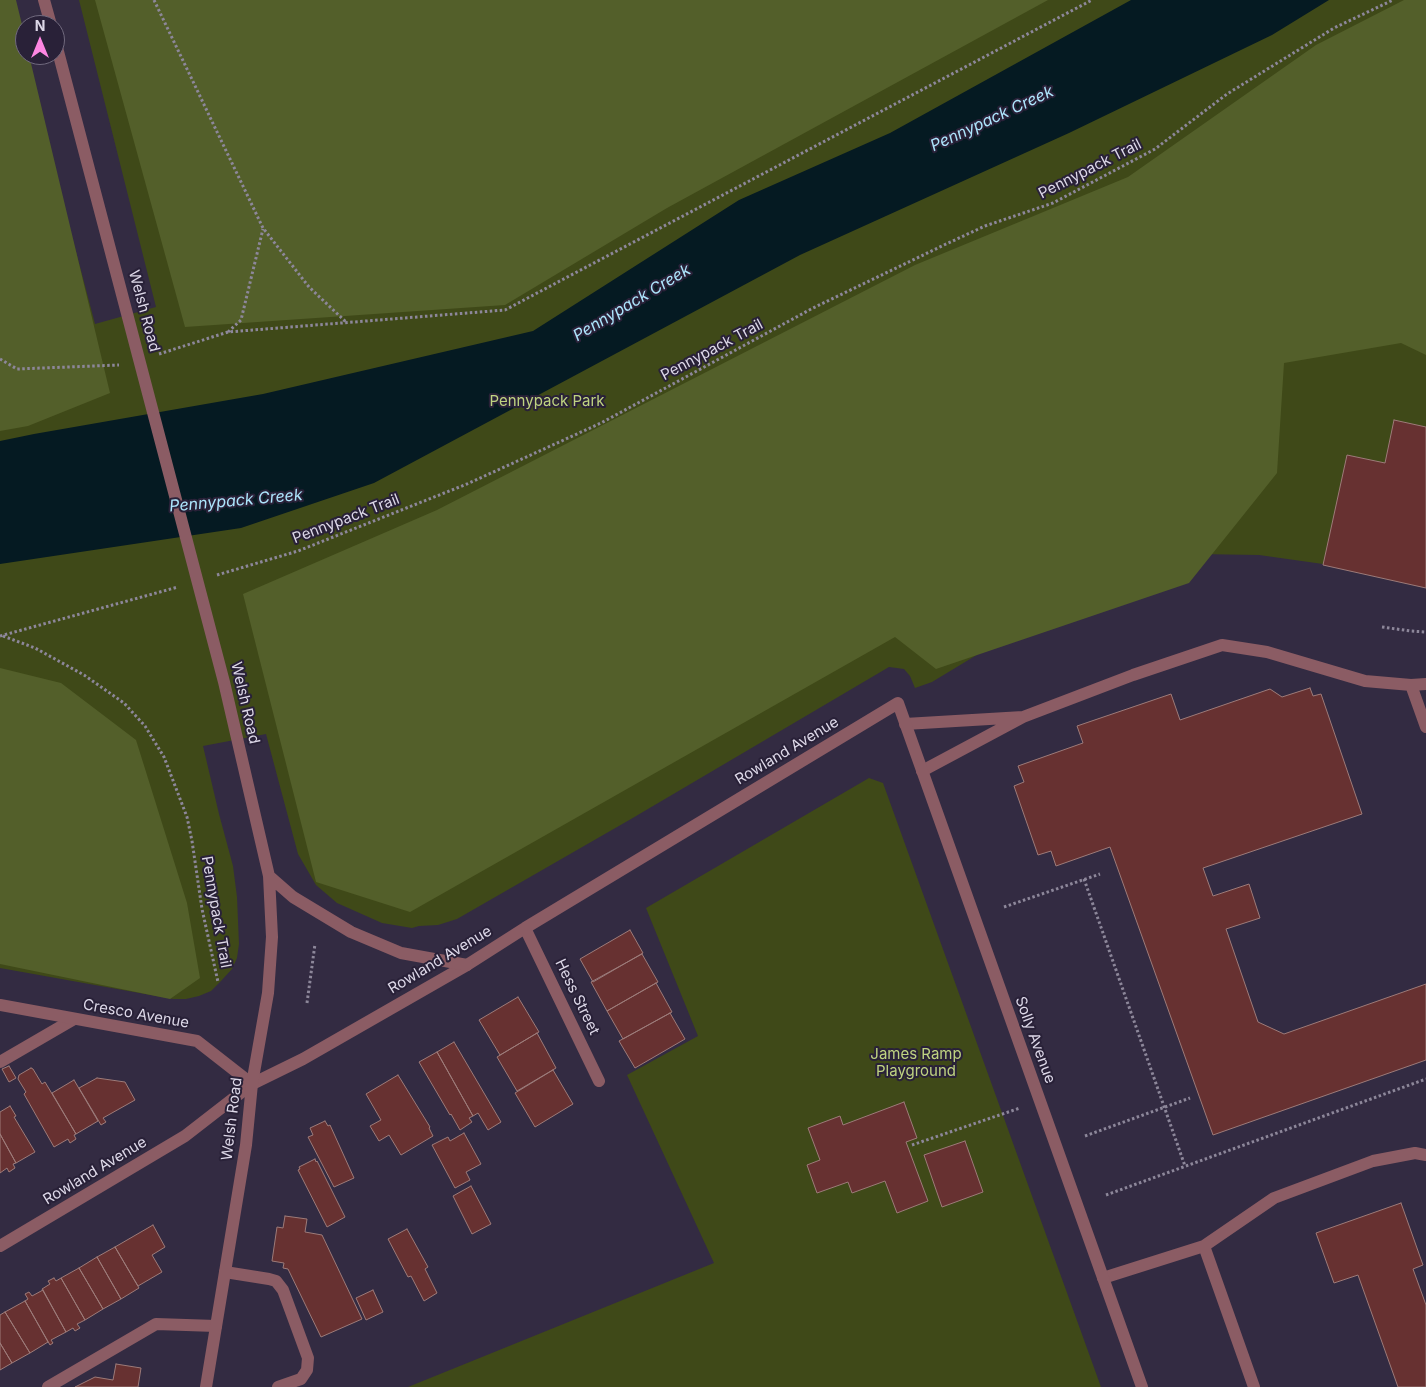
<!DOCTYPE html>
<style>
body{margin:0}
#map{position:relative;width:1426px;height:1387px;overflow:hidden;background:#332b42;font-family:Inter,sans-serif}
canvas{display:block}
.north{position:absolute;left:15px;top:15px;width:50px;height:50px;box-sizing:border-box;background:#292138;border:1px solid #716a7e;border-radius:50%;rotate:0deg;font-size:14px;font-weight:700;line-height:20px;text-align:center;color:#ddd8e8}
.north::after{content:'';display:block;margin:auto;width:18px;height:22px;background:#fd86e2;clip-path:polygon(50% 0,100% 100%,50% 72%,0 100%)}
</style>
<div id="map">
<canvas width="1426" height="1387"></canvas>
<div class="north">N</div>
</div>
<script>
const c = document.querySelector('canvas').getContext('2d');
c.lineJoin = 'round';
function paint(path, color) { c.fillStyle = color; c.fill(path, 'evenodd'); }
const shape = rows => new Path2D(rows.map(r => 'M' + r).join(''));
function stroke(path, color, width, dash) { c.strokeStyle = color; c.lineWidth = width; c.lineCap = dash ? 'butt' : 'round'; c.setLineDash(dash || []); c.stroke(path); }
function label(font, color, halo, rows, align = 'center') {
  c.font = font + ' Inter,sans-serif'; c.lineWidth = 4; c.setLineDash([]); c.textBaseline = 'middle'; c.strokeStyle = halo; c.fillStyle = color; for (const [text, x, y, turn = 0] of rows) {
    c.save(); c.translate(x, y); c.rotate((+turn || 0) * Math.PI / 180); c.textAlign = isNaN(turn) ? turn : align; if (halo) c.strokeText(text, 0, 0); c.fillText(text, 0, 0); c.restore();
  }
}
const green = shape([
 [0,0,10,0,95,324,156,307,79,0,1426,0,1426,584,1323,564,1259,555,1196,554,1134,560,932,682,915,688,910,676,904,669,889,667,631,819,457,919,438,925,419,926,412,928,382,923,337,903,316,885,298,854,266,734,203,746,219,814,233,866,237,897,239,944,237,958,232,969,221,981,211,991,199,996,186,999,173,999,0,968],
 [869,778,883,783,1101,1387,408,1387,714,1263,627,1075,698,1036,646,908]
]);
const forest = shape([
 [0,0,16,0,25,37,25,55,29,55,110,393,28,426,0,431],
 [95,0,1048,0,667,208,505,305,185,327],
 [1404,0,1426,0,1426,355,1401,343,1284,363,1277,473,1189,583,936,669,895,637,410,912,316,882,243,594,437,510,915,265,1128,177,1316,45],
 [0,668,61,683,136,740,187,903,200,978,170,999,0,964]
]);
const water = shape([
 [1131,0,1329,0,1272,35,1069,133,800,255,374,483,241,528,0,564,0,441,34,434,263,394,533,331,739,200,890,133]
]);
const building = shape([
 [1394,420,1426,427,1426,588,1323,565,1347,455,1385,463,1394,420],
 [1310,688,1313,696,1321,694,1362,814,1203,868,1213,896,1249,884,1260,918,1226,929,1258,1022,1284,1034,1426,984,1426,1060,1213,1135,1110,847,1056,866,1051,851,1038,855,1014,786,1024,782,1018,766,1083,743,1077,726,1171,694,1180,720,1270,689,1282,697,1310,688],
 [630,930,643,953,593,982,580,959,630,930],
 [642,954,658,982,607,1011,591,982,642,954],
 [656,983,672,1012,623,1039,607,1011,656,983],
 [518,997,539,1032,500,1055,479,1020,518,997],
 [670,1013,685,1039,635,1068,619,1041,670,1013],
 [537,1033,556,1068,517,1091,497,1057,537,1033],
 [454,1042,501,1122,488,1130,478,1113,473,1116,437,1052,454,1042],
 [437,1052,473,1116,469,1118,472,1122,460,1130,451,1114,450,1115,419,1062,437,1052],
 [9,1066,16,1078,9,1082,2,1069,9,1066],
 [31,1068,33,1069,42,1084,45,1082,76,1134,74,1135,76,1139,70,1143,68,1139,54,1147,24,1094,26,1092,18,1079,19,1075,31,1068],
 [553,1070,573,1104,535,1127,515,1093,553,1070],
 [398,1075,430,1127,429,1128,433,1136,401,1155,389,1135,379,1141,370,1126,381,1120,366,1094,398,1075],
 [97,1078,125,1082,135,1100,103,1118,106,1122,101,1125,79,1088,97,1078],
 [74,1080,98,1121,76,1134,52,1093,74,1080],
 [904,1102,917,1138,906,1142,928,1201,897,1213,885,1181,852,1193,848,1182,817,1193,807,1165,820,1160,808,1128,840,1116,843,1125,904,1102],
 [10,1106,16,1116,14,1117,35,1152,16,1163,0,1134,0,1112,10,1106],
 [325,1121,328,1126,330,1125,354,1178,334,1187,308,1137,313,1135,310,1128,325,1121],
 [464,1133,481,1164,466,1172,470,1180,455,1188,432,1145,448,1137,450,1141,464,1133],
 [0,1134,16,1163,13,1164,15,1168,9,1172,7,1168,0,1173,0,1134],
 [965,1141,983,1192,942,1207,924,1155,965,1141],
 [315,1159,316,1162,317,1161,345,1217,327,1227,298,1170,300,1169,299,1167,315,1159],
 [471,1186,491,1224,472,1234,453,1196,471,1186],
 [1401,1203,1423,1265,1413,1269,1426,1305,1426,1387,1398,1387,1358,1275,1334,1283,1316,1233,1401,1203],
 [285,1216,307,1219,305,1232,322,1235,362,1319,321,1337,288,1269,283,1268,284,1263,272,1261,277,1227,283,1228,285,1216],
 [153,1225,165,1247,152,1255,162,1272,138,1286,115,1247,153,1225],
 [407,1229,428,1267,425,1269,437,1293,424,1301,411,1276,408,1277,388,1239,407,1229],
 [115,1247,139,1288,121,1299,97,1257,115,1247],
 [97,1257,121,1299,103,1309,79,1268,97,1257],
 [79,1268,103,1309,85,1320,61,1278,79,1268],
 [54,1278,56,1281,61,1278,85,1320,77,1324,80,1328,75,1331,73,1328,66,1332,42,1289,50,1284,48,1281,54,1278],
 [43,1290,66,1332,51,1340,53,1343,50,1345,25,1301,28,1299,25,1294,29,1292,32,1296,43,1290],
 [373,1290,383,1312,366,1320,356,1298,373,1290],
 [25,1301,48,1342,30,1353,5,1312,25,1301],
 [5,1312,30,1353,12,1363,0,1343,0,1315,5,1312],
 [0,1343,12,1363,0,1370,0,1343],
 [116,1364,141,1368,138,1387,75,1387,95,1377,113,1380,116,1364]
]);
const path = shape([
 [154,0,263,228,309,287,346,322],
 [228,332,241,320,263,229],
 [159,354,228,332,505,310,1092,0],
 [0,359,17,369,119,365],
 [217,575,298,551,467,484,601,423,813,308,944,245,985,226,1053,203,1155,149,1227,94,1334,28,1393,0],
 [1382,627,1411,631,1426,632],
 [0,636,178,587],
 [3,636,35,648,84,675,124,703,145,726,164,757,187,817,192,841,202,909,218,982],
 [1084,879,1185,1166],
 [1004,907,1100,874],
 [307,1003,315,944],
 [1085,1136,1190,1098],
 [912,1145,1020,1108],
 [1106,1195,1426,1079]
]);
const service = shape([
 [1411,685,1426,727],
 [1023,717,1133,675,1222,645,1267,652,1365,681,1411,685,1426,684],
 [905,724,1023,717,922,771],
 [0,1062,74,1019],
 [1204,1246,1254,1387],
 [225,1272,269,1279,276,1281,283,1290,308,1358,307,1370,301,1379,278,1387],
 [1103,1278,1204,1246,1274,1198,1373,1161,1415,1153,1426,1155],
 [48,1387,156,1324,216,1326]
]);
const minor = shape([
 [525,928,599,1081],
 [0,1005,197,1041,252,1084],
 [0,1246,185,1136,252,1084,303,1059,467,965,525,928,898,703,1142,1387]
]);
const tertiary = shape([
 [44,0,51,25],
 [55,40,224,682,269,876,272,937,268,993,252,1084,246,1145,206,1387],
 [269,876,293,897,351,932,401,953,467,965]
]);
const streetNames = [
 ["Pennypack Trail",1090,169,-27],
 ["Welsh Road",144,311,75],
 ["Pennypack Trail",712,350,-28],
 ["Pennypack Trail",346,519,-21],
 ["Welsh Road",245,703,77],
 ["Rowland Avenue",787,751,-31],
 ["Pennypack Trail",216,912,80],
 ["Rowland Avenue",440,960,-31],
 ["Hess Street",577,997,64],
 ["Cresco Avenue",136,1014,10],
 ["Solly Avenue",1035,1040,70],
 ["Welsh Road",232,1119,-83],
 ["Rowland Avenue",95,1171,-31]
];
const parkNames = [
 ["Pennypack Park",547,401],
 ["James Ramp",916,1054],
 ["Playground",916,1071]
];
const waterNames = [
 ["Pennypack Creek",992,119,-25],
 ["Pennypack Creek",632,303,-31],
 ["Pennypack Creek",236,501,-5]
];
paint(green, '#3f4918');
paint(forest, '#535f2a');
paint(water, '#051a22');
paint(building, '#673131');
stroke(building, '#9d7b79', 1);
stroke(path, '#8d879a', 3, [2.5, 2.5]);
stroke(service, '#8b5c64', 12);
stroke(minor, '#8b5c64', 12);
stroke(tertiary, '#8b5c64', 12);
label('15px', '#ddd8e8', '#292138', streetNames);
label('15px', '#bfd381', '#292138', parkNames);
label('italic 16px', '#ade5fc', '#292138', waterNames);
</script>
